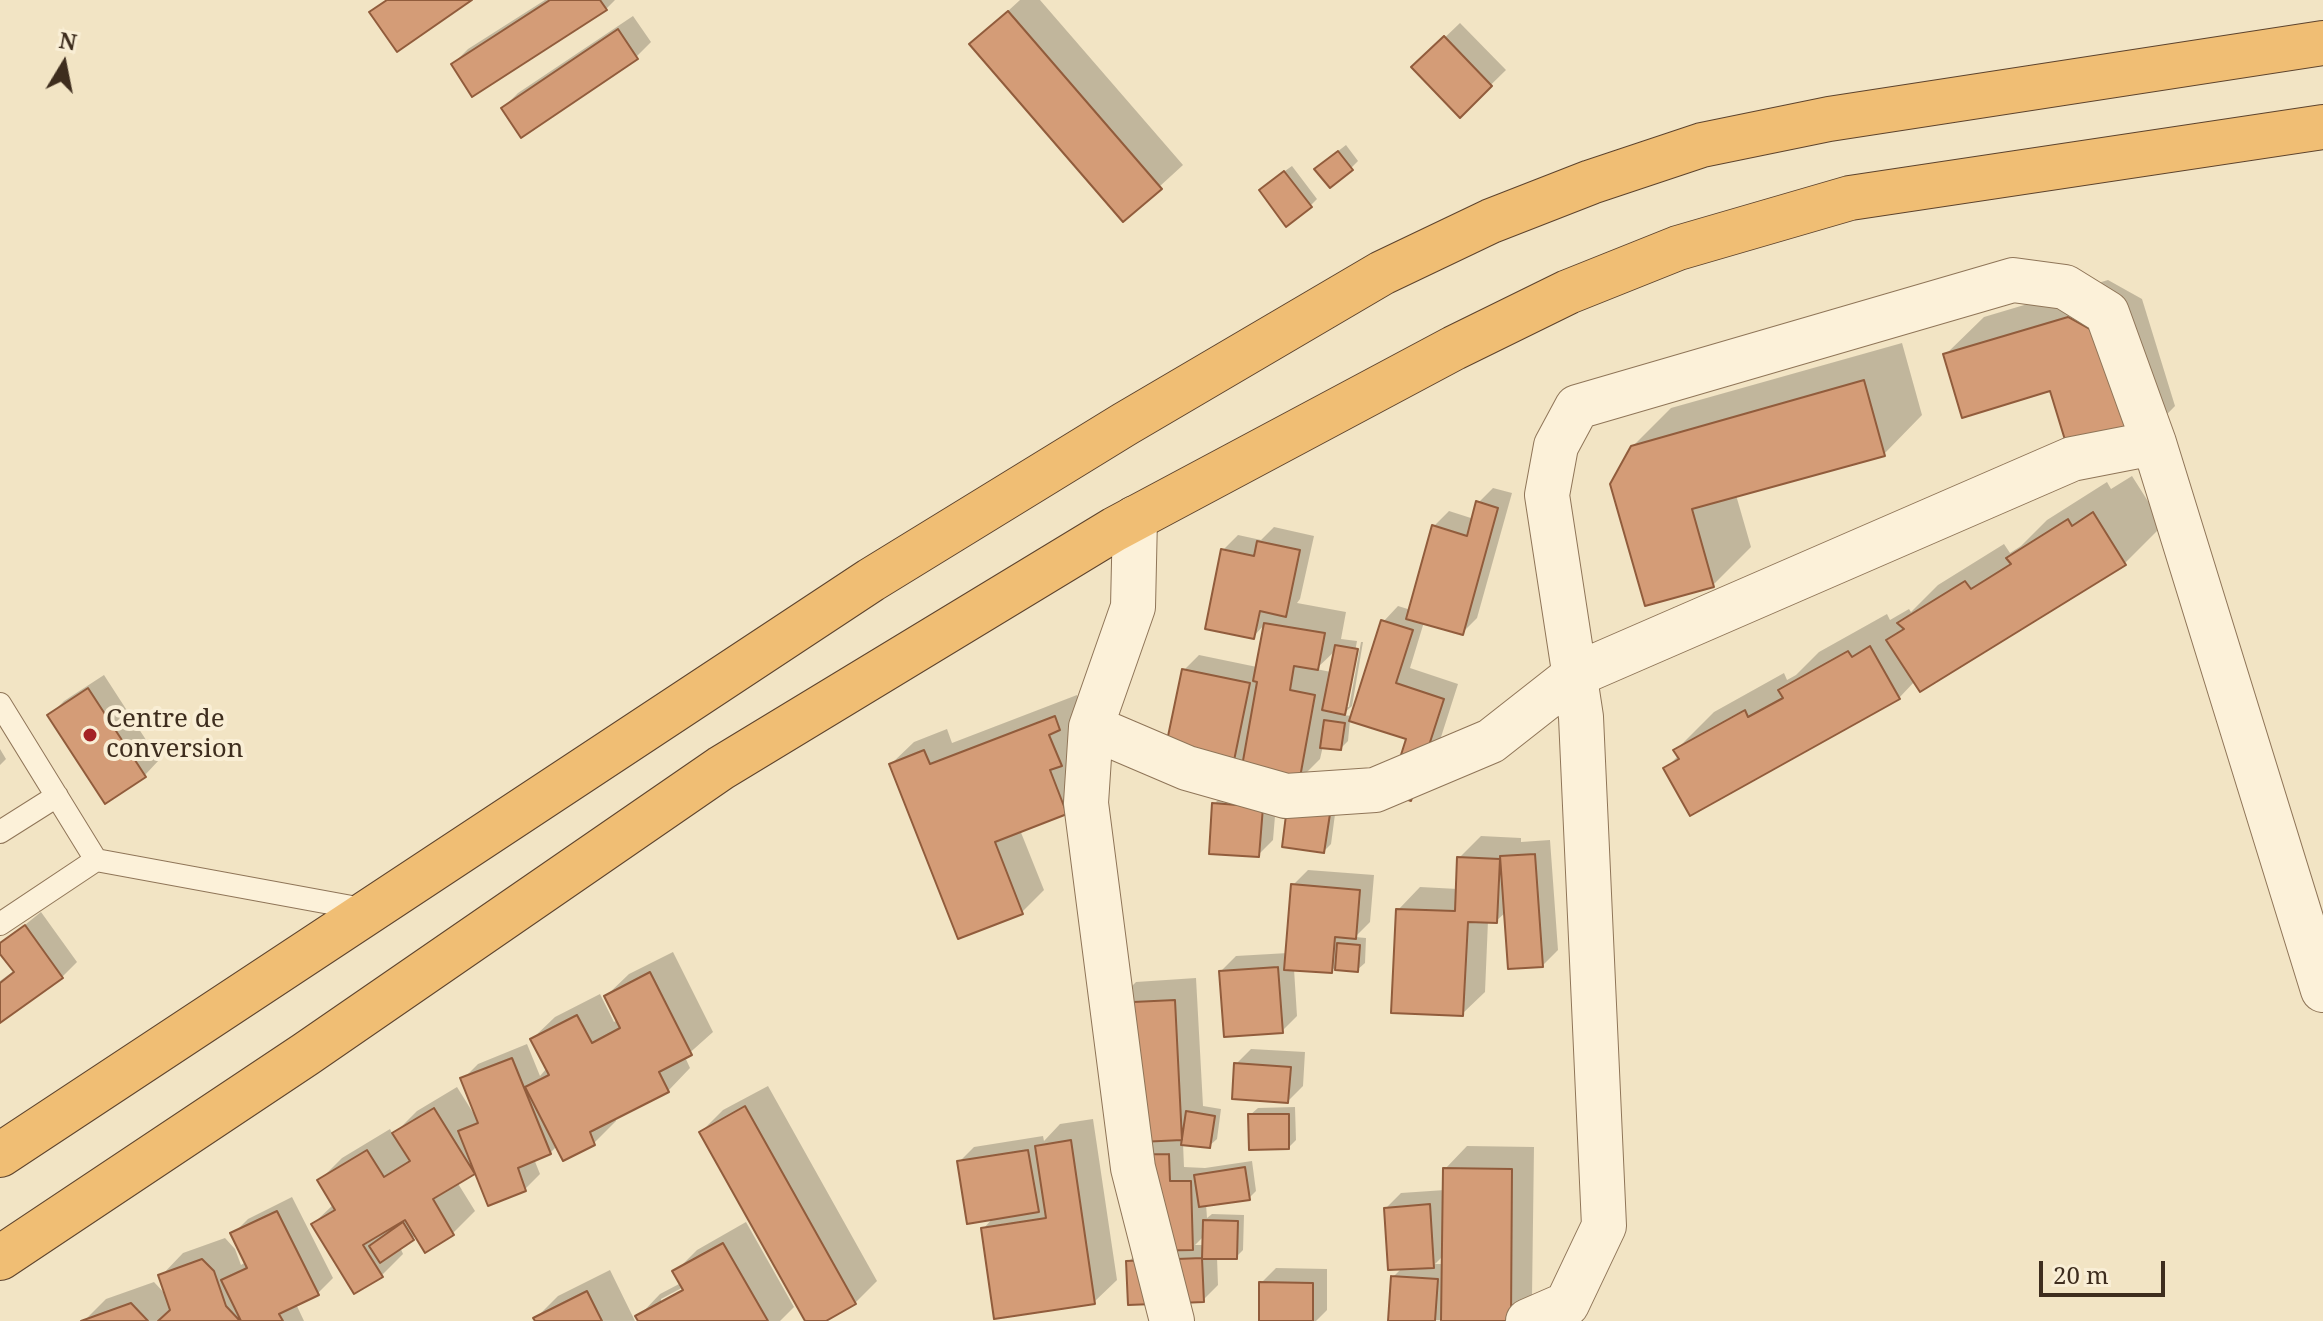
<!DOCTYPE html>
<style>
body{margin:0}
#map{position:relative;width:2323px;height:1321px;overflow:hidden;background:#f2e4c4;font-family:"Noto Serif",serif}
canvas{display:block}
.north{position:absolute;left:24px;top:24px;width:80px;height:80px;-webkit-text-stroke:6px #f9eed5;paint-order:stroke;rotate:10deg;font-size:22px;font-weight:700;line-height:32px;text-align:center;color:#3e2d1e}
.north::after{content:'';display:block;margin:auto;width:28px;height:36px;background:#3e2d1e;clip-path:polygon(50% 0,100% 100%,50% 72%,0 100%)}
.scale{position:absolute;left:2039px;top:1261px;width:126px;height:36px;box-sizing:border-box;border:4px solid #3e2d1e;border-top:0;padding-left:10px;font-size:24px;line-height:28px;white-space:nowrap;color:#3e2d1e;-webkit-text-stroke:6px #f9eed5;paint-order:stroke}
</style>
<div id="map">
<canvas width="2323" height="1321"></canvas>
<div class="north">N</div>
<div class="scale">20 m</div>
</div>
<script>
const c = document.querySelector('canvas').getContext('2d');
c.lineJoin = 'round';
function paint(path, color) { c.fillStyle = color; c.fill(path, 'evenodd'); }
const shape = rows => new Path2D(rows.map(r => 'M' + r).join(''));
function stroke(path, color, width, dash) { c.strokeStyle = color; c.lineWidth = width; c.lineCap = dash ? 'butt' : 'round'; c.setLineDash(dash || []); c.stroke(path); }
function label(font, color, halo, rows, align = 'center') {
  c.font = font + ' "Noto Serif",serif'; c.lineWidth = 8; c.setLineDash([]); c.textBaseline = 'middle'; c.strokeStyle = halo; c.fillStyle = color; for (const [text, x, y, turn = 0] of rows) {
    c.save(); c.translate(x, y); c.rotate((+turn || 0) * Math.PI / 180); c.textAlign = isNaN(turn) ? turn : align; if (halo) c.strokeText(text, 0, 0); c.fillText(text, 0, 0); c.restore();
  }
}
const shadow = shape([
 [545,0,615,0,606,9,453,64,468,49],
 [1020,0,1040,0,1183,165,1124,219,972,44],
 [633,16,651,42,636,57,503,108,518,93],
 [1460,23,1506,70,1460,115,1414,67],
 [1346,145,1358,161,1351,168,1324,162],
 [1292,166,1317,199,1310,206,1268,183],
 [2108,280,2142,299,2175,406,2137,445,2051,389,1945,355,1984,317],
 [1902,343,1922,415,1884,454,1736,495,1751,547,1713,585,1632,447,1671,408],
 [2132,476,2163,525,2125,563,1920,689,1915,681,1899,698,1666,768,1679,755,1676,750,1714,712,1784,673,1787,680,1796,675,1819,652,1887,614,1890,620,1909,609,1911,612,1938,585,2004,544,2010,553,2021,546,2047,520,2107,482,2111,489],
 [1493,488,1512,493,1477,618,1462,633,1424,622,1410,668,1458,684,1426,784,1408,738,1350,720,1348,741,1341,748,1323,746,1320,759,1298,781,1230,777,1184,670,1199,655,1257,667,1265,624,1253,637,1223,550,1238,535,1261,540,1274,527,1314,536,1300,599,1297,603,1346,612,1341,639,1357,641,1345,707,1349,707,1361,642,1363,642,1352,706,1342,715,1352,716,1383,622,1398,606,1411,610,1434,526,1449,511,1474,519,1478,503],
 [1336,650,1331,672,1316,669],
 [104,675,159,760,145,775,49,716,64,701],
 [1077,695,1081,706,1066,812,1020,830,1044,890,1022,912,891,764,914,742,947,729,952,743],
 [0,749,6,759,0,765],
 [1229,789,1277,792,1273,840,1258,855,1214,804],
 [1336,807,1331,844,1324,851,1284,846],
 [1481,836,1521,838,1521,842,1550,840,1558,950,1543,965,1506,912,1496,921,1488,921,1485,992,1462,1014,1398,910,1420,887,1458,889,1459,858],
 [1308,870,1374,875,1370,922,1355,937,1366,938,1365,963,1357,970,1338,965,1331,971,1294,969,1297,1016,1282,1031,1221,971,1236,956,1288,953,1293,885],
 [41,912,77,962,62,977,0,1021,0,981,15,970,0,950,0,945],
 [673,952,713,1032,685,1057,690,1068,668,1091,615,1117,616,1121,594,1143,557,1146,550,1153,534,1159,540,1174,525,1189,476,1170,457,1182,475,1211,453,1233,416,1235,400,1247,403,1254,381,1276,313,1224,334,1204,320,1180,342,1158,390,1129,393,1135,417,1111,457,1087,477,1119,463,1079,478,1064,527,1044,540,1076,547,1068,532,1039,555,1017,600,994,614,1022,618,1020,606,996,629,974],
 [1196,978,1203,1106,1221,1109,1217,1139,1209,1146,1183,1143,1184,1167,1205,1168,1252,1161,1256,1191,1249,1198,1206,1204,1207,1218,1212,1214,1244,1215,1243,1250,1236,1257,1217,1257,1218,1285,1203,1300,1128,1262,1142,1249,1114,1004,1136,982],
 [1204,1236,1204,1245,1195,1245],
 [1251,1049,1305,1052,1303,1086,1288,1101,1236,1064],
 [768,1086,877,1281,855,1303,822,1321,807,1321,701,1132,723,1110],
 [1295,1107,1296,1140,1289,1147,1250,1115,1258,1108],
 [1093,1119,1117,1280,1094,1302,983,1229,994,1217,959,1162,974,1147,1043,1136,1044,1141,1060,1124],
 [1467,1146,1534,1147,1532,1297,1510,1319,1390,1321,1393,1277,1402,1268,1386,1208,1401,1193,1445,1190,1445,1169],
 [1444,1255,1444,1264,1435,1264],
 [292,1197,333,1278,318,1293,296,1304,304,1321,84,1321,106,1299,154,1282,168,1297,161,1276,183,1253,225,1238,235,1249,241,1265,246,1262,233,1234,248,1219],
 [746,1222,794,1307,780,1321,640,1321,638,1317,660,1294,681,1283,675,1272,697,1250],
 [691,1283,693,1287,661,1304,661,1299],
 [1276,1268,1327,1269,1327,1310,1316,1321,1261,1321,1261,1283],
 [610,1270,635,1321,537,1321,536,1318,558,1296]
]);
const building = shape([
 [387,0,472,0,397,52,369,12,387,0],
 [550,0,600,0,607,10,472,97,451,64,550,0],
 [1008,11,1162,189,1123,222,969,44,1008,11],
 [618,29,638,59,521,138,501,108,618,29],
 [1444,36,1492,86,1460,118,1411,67,1444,36],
 [1338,151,1353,170,1330,188,1314,169,1338,151],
 [1284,171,1312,207,1286,227,1259,190,1284,171],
 [2068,317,2104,337,2138,447,2073,466,2050,391,1962,418,1943,354,2068,317],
 [1864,380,1885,456,1692,509,1714,587,1645,606,1610,484,1631,446,1864,380],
 [1476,501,1498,508,1463,635,1406,619,1432,525,1467,536,1476,501],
 [2093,512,2126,565,1920,692,1886,640,1904,629,1897,623,1965,581,1971,589,2011,564,2006,558,2068,519,2072,526,2093,512],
 [1257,541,1300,550,1286,617,1260,611,1254,639,1205,629,1221,549,1254,556,1257,541],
 [1381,620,1413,630,1396,683,1444,699,1411,801,1389,793,1406,739,1349,721,1381,620],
 [1264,623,1325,633,1318,670,1294,666,1290,690,1315,695,1299,783,1241,772,1257,682,1253,681,1264,623],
 [1335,645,1358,649,1345,715,1322,710,1335,645],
 [1870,646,1900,699,1690,816,1663,768,1679,759,1673,750,1745,710,1748,717,1783,698,1778,690,1848,651,1852,657,1870,646],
 [1182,669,1250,683,1230,780,1162,765,1182,669],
 [88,688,146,777,105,804,47,715,88,688],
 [1055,716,1060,730,1049,735,1062,766,1050,770,1067,814,995,842,1023,914,958,939,889,764,924,750,930,764,1055,716],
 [1324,720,1345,723,1341,750,1320,748,1324,720],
 [1212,803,1263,807,1259,857,1209,854,1212,803],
 [1287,807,1330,814,1324,853,1282,847,1287,807],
 [1535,854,1543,967,1508,969,1500,856,1535,854],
 [1457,857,1500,859,1497,923,1468,922,1463,1016,1391,1013,1396,909,1455,911,1457,857],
 [1291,884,1360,890,1356,939,1335,937,1332,973,1284,970,1291,884],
 [25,925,63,978,0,1023,0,983,14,972,0,954,0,943,25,925],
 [1337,943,1360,945,1358,972,1335,970,1337,943],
 [1278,967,1283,1033,1224,1037,1219,971,1278,967],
 [650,972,692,1055,659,1072,669,1092,590,1132,595,1145,563,1161,525,1087,549,1075,530,1039,577,1015,592,1043,620,1028,604,996,650,972],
 [1175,1000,1182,1140,1119,1143,1112,1003,1175,1000],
 [512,1058,551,1154,518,1168,526,1191,488,1206,458,1131,478,1123,460,1078,512,1058],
 [1234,1063,1291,1067,1288,1103,1232,1099,1234,1063],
 [745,1106,856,1304,826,1321,805,1321,699,1132,745,1106],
 [434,1108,475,1174,433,1199,454,1235,425,1253,405,1220,363,1245,383,1277,354,1294,311,1224,335,1210,317,1180,367,1150,384,1177,410,1161,392,1133,434,1108],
 [1186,1111,1215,1116,1210,1148,1181,1145,1186,1111],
 [1248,1114,1289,1114,1289,1149,1249,1150,1248,1114],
 [1071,1140,1095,1304,994,1319,981,1228,1046,1218,1035,1146,1071,1140],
 [1028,1150,1039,1212,967,1224,957,1161,1028,1150],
 [1169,1154,1170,1181,1191,1181,1193,1250,1140,1251,1116,1155,1169,1154],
 [1245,1167,1250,1200,1199,1207,1194,1175,1245,1167],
 [1443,1168,1512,1169,1511,1321,1441,1321,1443,1168],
 [1430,1204,1434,1268,1388,1270,1384,1208,1430,1204],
 [277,1211,319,1295,279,1314,283,1321,241,1321,221,1280,247,1268,230,1233,277,1211],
 [1203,1220,1238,1221,1237,1259,1202,1259,1203,1220],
 [403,1222,414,1240,380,1263,369,1246,403,1222],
 [723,1243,768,1321,638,1321,635,1316,683,1290,672,1271,723,1243],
 [1202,1258,1204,1302,1128,1305,1126,1261,1202,1258],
 [202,1259,214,1271,226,1306,240,1321,158,1321,170,1310,158,1275,202,1259],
 [1391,1276,1438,1279,1435,1321,1388,1321,1391,1276],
 [1259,1282,1313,1283,1313,1321,1259,1321,1259,1282],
 [587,1291,602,1321,535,1321,533,1318,587,1291],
 [131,1303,148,1321,81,1321,131,1303]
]);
const service = shape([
 [0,704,96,860],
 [0,832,57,796],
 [0,924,96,860,368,910]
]);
const minor = shape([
 [1135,518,1133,607,1091,727,1086,803,1133,1168,1172,1321],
 [1091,727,1187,768,1286,796,1375,790,1491,741,1575,675,2072,459,2154,443],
 [1528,1321,1567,1304,1604,1226,1581,717,1547,495,1556,446,1577,407,2013,280,2065,287,2107,313,2154,443,2323,990]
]);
const trunk = shape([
 [0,1155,871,580,1125,424,1382,273,1491,221,1591,182,1702,145,1829,119,2323,43],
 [0,1258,306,1054,721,768,1115,529,1454,348,1568,292,1678,248,1850,198,2323,127]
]);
const markers = [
 [90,735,8,"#a42225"]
];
const poiNames = [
 ["Centre de",106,720],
 ["conversion",106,750]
];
paint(shadow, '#0003');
paint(building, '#d49c77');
stroke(building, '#915c3c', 2);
stroke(service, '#8f7558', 24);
stroke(minor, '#8f7558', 46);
stroke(trunk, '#5d432d', 46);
stroke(service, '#fcf1d9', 22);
stroke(minor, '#fcf1d9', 44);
stroke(trunk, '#f0be74', 44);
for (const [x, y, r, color] of markers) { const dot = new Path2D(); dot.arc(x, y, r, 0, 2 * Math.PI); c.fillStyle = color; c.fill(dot); stroke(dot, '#f9eed5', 3); }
label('26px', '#3e2d1e', '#f9eed5', poiNames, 'left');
</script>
